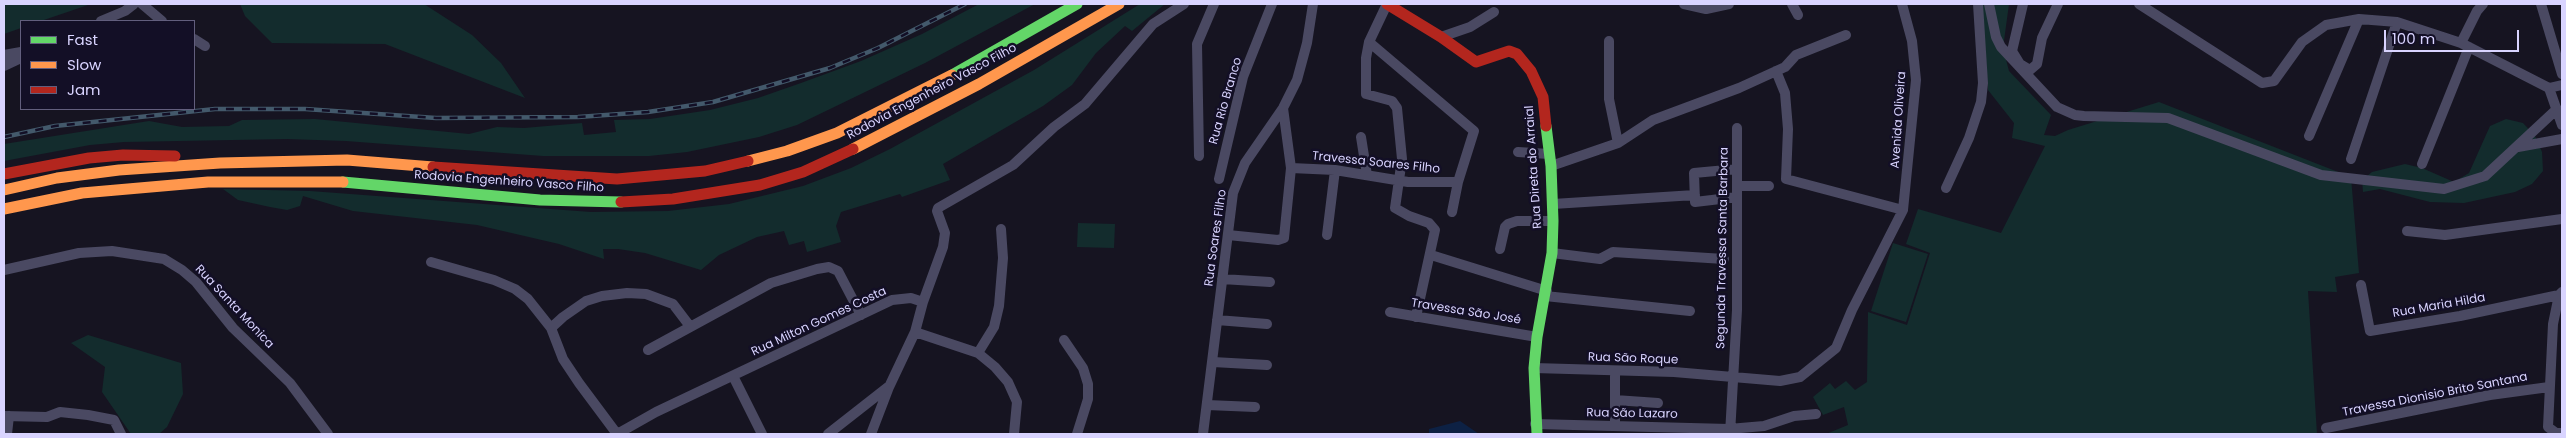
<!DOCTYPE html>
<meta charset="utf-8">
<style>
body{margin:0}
#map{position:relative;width:2566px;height:438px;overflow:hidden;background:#161421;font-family:Poppins,sans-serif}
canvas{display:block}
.frame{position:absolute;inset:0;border:5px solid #d9d4ff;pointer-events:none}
.legend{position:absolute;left:20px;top:20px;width:175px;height:90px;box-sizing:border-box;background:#130f26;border:1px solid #625e7d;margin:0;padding:6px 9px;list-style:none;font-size:15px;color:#d9d4ff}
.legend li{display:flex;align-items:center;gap:10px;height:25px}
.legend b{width:25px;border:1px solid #625e7d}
.scale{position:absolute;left:2384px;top:30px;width:135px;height:22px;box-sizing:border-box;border:2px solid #d9d4ff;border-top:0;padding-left:6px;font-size:15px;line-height:18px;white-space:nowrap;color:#d9d4ff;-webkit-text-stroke:4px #130f26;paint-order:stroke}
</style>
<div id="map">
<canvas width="2566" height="438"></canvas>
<div class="frame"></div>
<ul class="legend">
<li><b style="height:6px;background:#63d668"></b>Fast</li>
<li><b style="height:6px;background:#ff974d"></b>Slow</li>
<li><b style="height:6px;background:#b3261e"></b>Jam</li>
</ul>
<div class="scale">100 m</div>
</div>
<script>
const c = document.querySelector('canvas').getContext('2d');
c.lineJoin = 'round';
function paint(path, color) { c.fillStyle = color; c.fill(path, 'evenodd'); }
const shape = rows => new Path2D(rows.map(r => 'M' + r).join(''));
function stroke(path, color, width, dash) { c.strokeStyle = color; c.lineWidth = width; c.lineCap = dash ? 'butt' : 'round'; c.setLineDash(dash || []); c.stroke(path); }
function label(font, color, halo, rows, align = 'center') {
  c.font = font + ' Poppins,sans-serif'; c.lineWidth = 5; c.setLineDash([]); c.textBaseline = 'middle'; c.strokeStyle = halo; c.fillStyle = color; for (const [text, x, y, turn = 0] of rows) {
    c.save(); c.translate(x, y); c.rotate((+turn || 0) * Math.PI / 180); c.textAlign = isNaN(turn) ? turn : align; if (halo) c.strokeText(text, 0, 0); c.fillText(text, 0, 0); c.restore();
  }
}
const green = shape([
 [4,4,88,4,88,5,41,21,21,21,21,28,4,34],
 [240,4,424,4,472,35,501,63,525,98,385,44,272,43,245,16],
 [979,4,1035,4,925,63,797,125,759,137,687,152,649,156,543,156,346,141,287,139,124,142,90,145,4,161,4,144,149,121,182,127,229,126,242,120,315,119,469,134,497,127,524,128,582,123,584,135,616,132,614,120,650,119,710,110,758,98,801,83,861,61,922,34],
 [1140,4,1165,4,1132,31,1125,26,1096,53,1072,85,1043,106,943,164,950,180,902,197,900,194,841,212,836,226,841,242,807,252,804,241,789,245,784,231,757,237,719,255,701,270,645,253,618,249,603,249,604,259,559,244,477,225,353,211,303,196,300,206,287,210,270,207,238,200,223,189,310,191,591,212,668,211,729,204,803,186,851,168,890,149,1034,70],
 [1982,4,2009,4,2003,48,2009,71,2051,115,2044,135,2055,136,2068,130,2159,102,2351,177,2359,273,2335,277,2337,292,2308,291,2317,434,1826,434,1848,425,1844,407,1823,415,1813,397,1830,383,1835,389,1846,381,1855,390,1867,382,1868,312,1907,325,1930,253,1906,244,1918,209,2001,233,2045,146,2012,138,2014,123,1988,90],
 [2506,119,2523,123,2535,136,2542,152,2543,171,2532,184,2515,192,2464,203,2430,202,2380,189,2363,192,2362,180,2372,172,2405,164,2422,168,2454,182,2469,173,2490,126],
 [1078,223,1115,224,1114,248,1077,247],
 [1893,243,1928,254,1906,322,1871,311],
 [88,335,181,363,183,394,167,427,159,434,131,434,102,392,105,367,71,343]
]);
const water = shape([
 [1460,421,1479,434,1429,434,1429,429]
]);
const street = shape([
 [142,4,162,21],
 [1387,4,1369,42,1366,58,1366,94,1392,101,1397,108,1402,159,1395,208,1409,216,1429,223,1435,230,1416,317],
 [1684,4,1706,9,1729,4],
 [1792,4,1798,15],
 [1989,4,1996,37,2001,47,2057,107,2075,115,2084,116,2168,118,2321,175,2444,189,2485,176,2557,109],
 [2023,4,2012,51,2020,64,2030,70,2037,64,2042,38,2058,4],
 [2139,4,2262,83,2274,81,2302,42,2326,25,2359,19,2397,22,2461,43,2549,88,2562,85],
 [2541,4,2562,74],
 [101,21,125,11,134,4],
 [1441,37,1470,27,1494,12],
 [194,39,205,46],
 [1609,41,1609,99,1618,143],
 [1369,42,1474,131,1458,182,1452,212],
 [2461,43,2477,11,2483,4],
 [4,55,21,52],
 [4,66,21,58],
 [1776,71,1785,93,1788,129,1786,179,1903,210],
 [2549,88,2562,125],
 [2309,136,2359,19],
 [1361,137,1367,175],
 [2518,147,2562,139],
 [1518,152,1549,154],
 [1199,156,1197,44,1214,4],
 [2351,159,2397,22],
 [2422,164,2469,47],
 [1551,166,1618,143,1653,120,1739,88,1785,67,1796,55,1846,35],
 [1291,168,1335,170,1408,182,1458,182],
 [1737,169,1694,173,1695,202,1737,197],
 [1219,179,1243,77,1272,4],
 [1737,186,1769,186],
 [1946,188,1969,138,1981,102,1983,83,1978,4],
 [1553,204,1695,195],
 [2407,231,2445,235,2562,219],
 [1228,235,1278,240,1284,238,1291,168,1283,108],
 [1327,235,1335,170],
 [1500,249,1505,227,1508,224,1517,221,1553,221],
 [1552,253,1600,259,1613,252,1724,259],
 [1431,255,1547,291],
 [431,262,494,280,515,289,528,299,551,328,563,359,579,383,617,434],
 [4,270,79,253,112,251,164,259,182,270,196,282,233,328,290,383,328,434],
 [1222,279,1270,282],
 [2361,285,2370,331,2460,316,2559,295],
 [2562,292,2559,295,2553,324,2548,427,2556,433,2562,433],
 [1545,296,1690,311],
 [1390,312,1537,337],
 [1217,320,1267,324],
 [551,328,563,317,586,301,602,296,627,293,646,294,673,304,689,325],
 [915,332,978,353,995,367,1008,382,1017,402,1014,434],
 [1064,340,1083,368,1088,384,1088,399,1077,434],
 [648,350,771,283,817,269,829,267,838,271,861,315],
 [978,353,994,327,999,306,1003,258,1001,229],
 [1213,362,1267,365],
 [1534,368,1674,372,1780,381,1800,377,1836,348,1852,310,1903,210,1916,80,1912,41,1902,4],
 [733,376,762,434],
 [1615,400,1658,403],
 [1207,405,1255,407],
 [4,416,47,417,60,412,88,415,114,420,121,434],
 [1535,424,1729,429,1764,426,1794,416,1816,414],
 [1615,425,1615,372],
 [2326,428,2490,395,2549,387],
 [7,434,9,416],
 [617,434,656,412,892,300,911,298,923,302],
 [828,434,888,387],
 [871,434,889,387,915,332,923,302,943,247,945,233,937,211,938,208,1013,165,1054,127,1085,104,1153,24,1184,4],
 [1203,434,1233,193,1245,163,1283,108,1297,80,1307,43,1313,4],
 [1730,434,1737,310,1737,128]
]);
const fast = shape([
 [952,75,1077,4],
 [343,182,540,200,621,202],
 [1537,434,1534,368,1537,337,1552,253,1553,221,1551,166,1546,126]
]);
const slow = shape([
 [853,149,979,84,1119,4],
 [748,161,787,151,837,133,952,75],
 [4,190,57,178,119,170,220,163,347,160,433,167],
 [4,209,82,193,208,182,343,182]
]);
const jam = shape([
 [1387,4,1441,37,1476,62,1509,51,1517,54,1531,71,1543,97,1546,126],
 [433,167,617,179,705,171,748,161],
 [4,174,89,158,123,155,175,156],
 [621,202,673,199,760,185,803,172,853,149]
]);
const rail = shape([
 [4,137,55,126,215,109,305,109,436,118,578,117,648,112,713,102,830,68,878,48,965,4]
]);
const streetNames = [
 ["Rodovia Engenheiro Vasco Filho",932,92,-28],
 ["Rua Rio Branco",1226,101,-74],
 ["Avenida Oliveira",1899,120,-86],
 ["Travessa Soares Filho",1376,163,6],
 ["Rua Direta do Arraial",1534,167,-94],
 ["Rodovia Engenheiro Vasco Filho",509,182,4],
 ["Rua Soares Filho",1216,238,-82],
 ["Segunda Travessa Santa Barbara",1723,248,-89],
 ["Rua Maria Hilda",2439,306,-10],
 ["Rua Santa Monica",234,307,47],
 ["Travessa São José",1466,312,9],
 ["Rua Milton Gomes Costa",819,322,-25],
 ["Rua São Roque",1633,359,2],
 ["Travessa Dionisio Brito Santana",2435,395,-11],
 ["Rua São Lazaro",1632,414,1]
];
paint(green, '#132c2d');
paint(water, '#0d2144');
stroke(street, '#4a4962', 10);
stroke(fast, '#63d668', 11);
stroke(slow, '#ff974d', 11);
stroke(jam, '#b3261e', 11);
stroke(rail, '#43596b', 4.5);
stroke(rail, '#130f26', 2.5, [8]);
label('12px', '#d9d4ff', '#130f26', streetNames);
</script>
